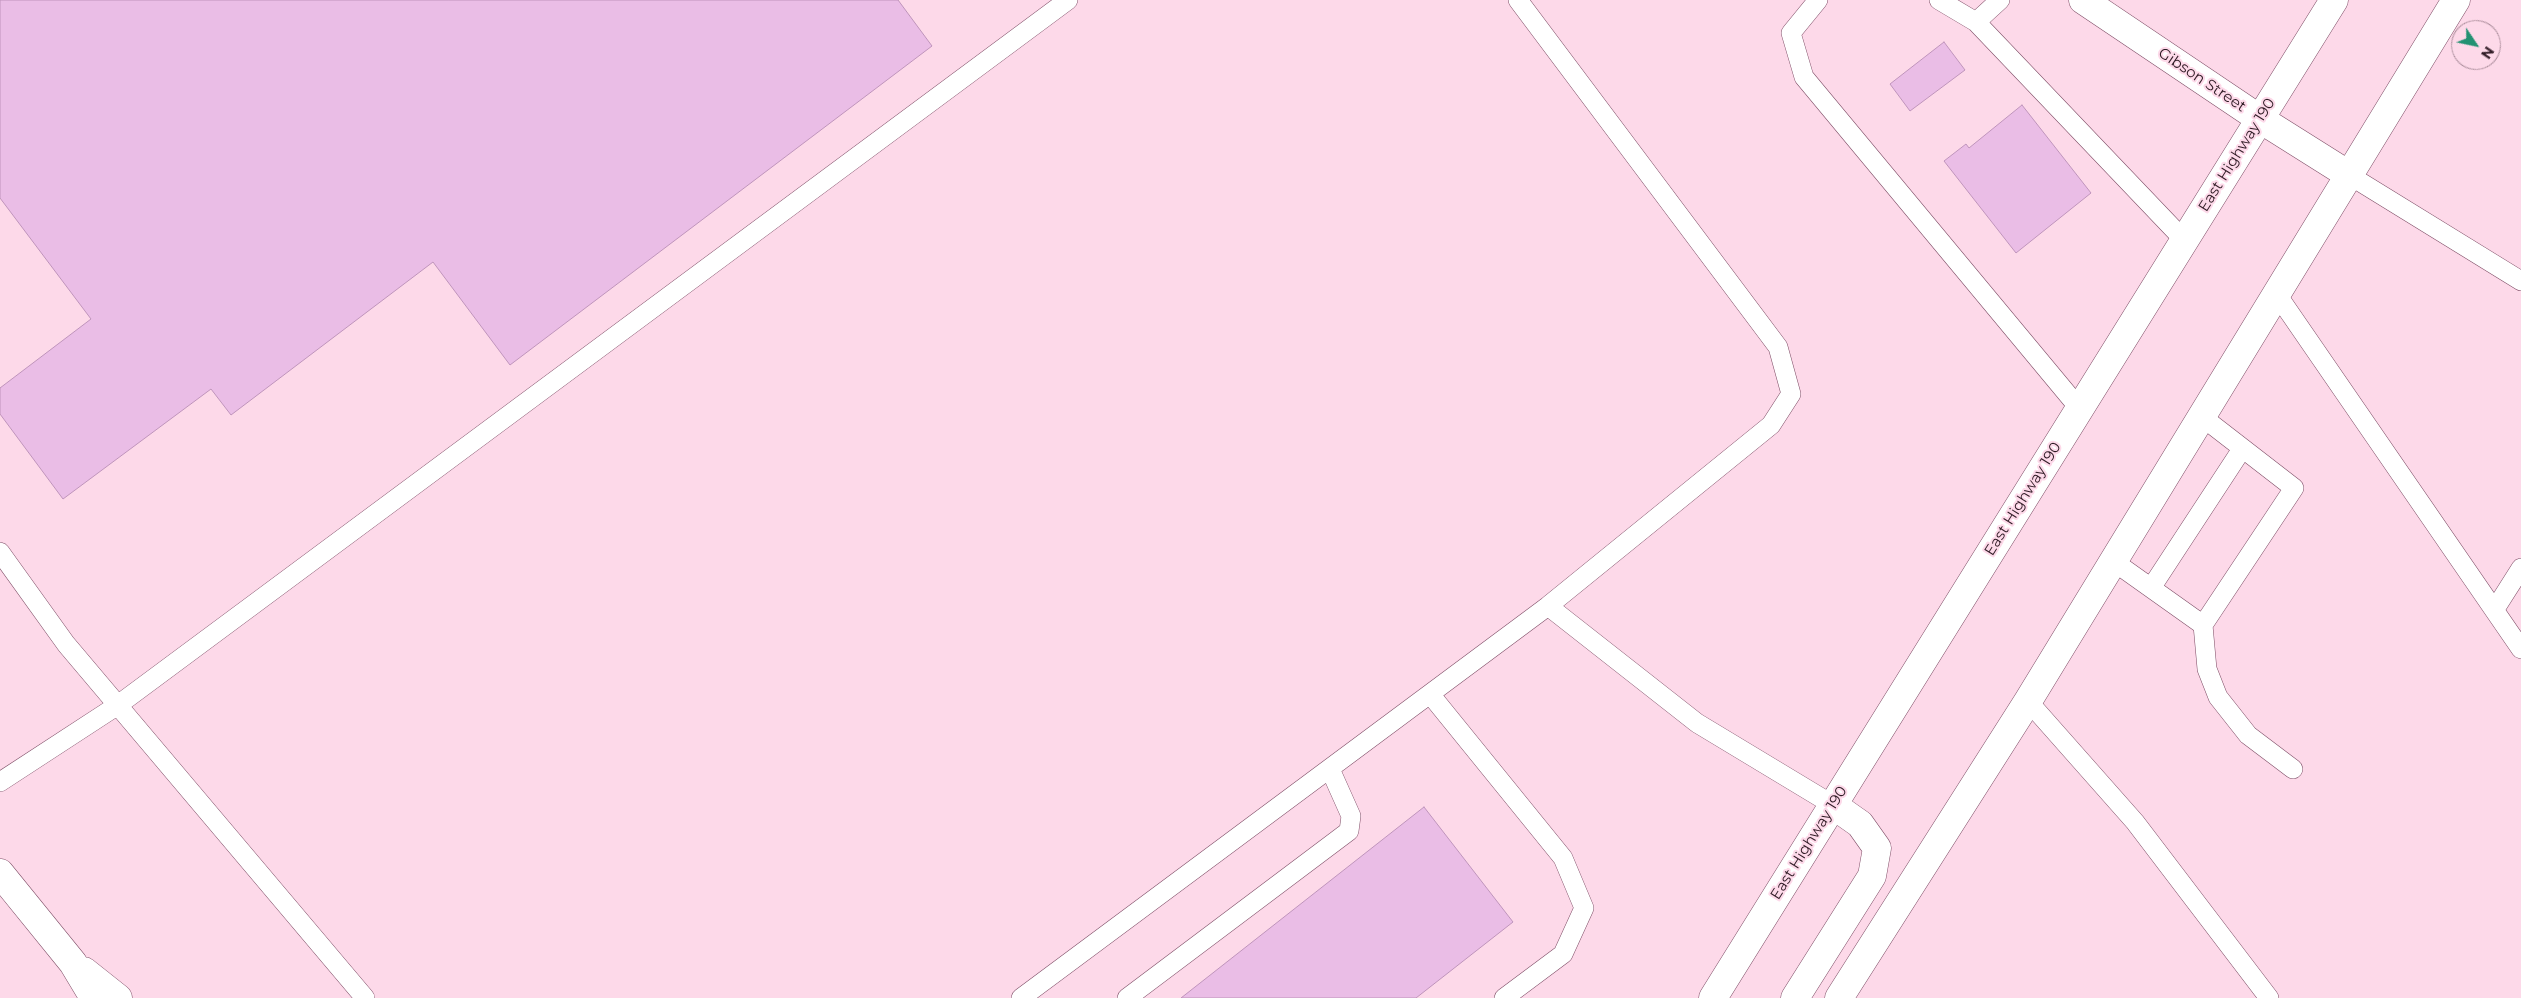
<!DOCTYPE html>
<style>
body{margin:0}
#map{position:relative;width:2521px;height:998px;overflow:hidden;background:#fdd9e9;font-family:Montserrat,sans-serif}
canvas{display:block}
.north{position:absolute;left:2451px;top:20px;width:50px;height:50px;box-sizing:border-box;background:#fdd9e9;border:1px solid #ab8d9b;border-radius:50%;rotate:124deg;font-size:14px;font-weight:700;line-height:20px;text-align:center;color:#2f1b25}
.north::after{content:'';display:block;margin:auto;width:18px;height:22px;background:#229172;clip-path:polygon(50% 0,100% 100%,50% 72%,0 100%)}
</style>
<div id="map">
<canvas width="2521" height="998"></canvas>
<div class="north">N</div>
</div>
<script>
const c = document.querySelector('canvas').getContext('2d');
c.lineJoin = 'round';
function paint(path, color) { c.fillStyle = color; c.fill(path, 'evenodd'); }
const shape = rows => new Path2D(rows.map(r => 'M' + r).join(''));
function stroke(path, color, width, dash) { c.strokeStyle = color; c.lineWidth = width; c.lineCap = dash ? 'butt' : 'round'; c.setLineDash(dash || []); c.stroke(path); }
function label(font, color, halo, rows, align = 'center') {
  c.font = font + ' Montserrat,sans-serif'; c.lineWidth = 4; c.setLineDash([]); c.textBaseline = 'middle'; c.strokeStyle = halo; c.fillStyle = color; for (const [text, x, y, turn = 0] of rows) {
    c.save(); c.translate(x, y); c.rotate((+turn || 0) * Math.PI / 180); c.textAlign = isNaN(turn) ? turn : align; if (halo) c.strokeText(text, 0, 0); c.fillText(text, 0, 0); c.restore();
  }
}
const building = shape([
 [0,0,898,0,932,46,510,365,433,262,231,415,211,389,63,499,0,414,0,388,91,319,0,198,0,0],
 [1944,42,1965,70,1910,111,1890,84,1944,42],
 [2022,105,2091,193,2016,253,1944,161,1966,144,1969,148,2022,105],
 [1424,807,1513,922,1416,998,1181,998,1424,807]
]);
const service = shape([
 [1818,0,1791,33,1804,77,2079,408],
 [1939,0,1976,22],
 [2000,0,1976,22,2184,240],
 [2349,175,2521,281],
 [2276,293,2521,649],
 [2201,416,2294,488,2203,625],
 [0,552,66,644,365,998],
 [2113,561,2203,625,2207,669,2218,697,2248,735,2293,769],
 [2151,588,2242,449],
 [1548,606,1697,723,1833,805],
 [2495,609,2521,568],
 [1430,694,1563,858,1584,908,1563,954,1504,998],
 [2028,701,2135,822,2269,998],
 [0,782,118,705,1068,0],
 [1021,998,1548,606,1771,425,1791,394,1778,347,1518,0],
 [1127,998,1349,831,1351,816,1330,769]
]);
const minor = shape([
 [2083,0,2260,119,2349,175],
 [0,873,73,963,94,998],
 [84,971,118,998]
]);
const primary = shape([
 [1713,998,2334,0],
 [1795,998,1872,876,1877,848,1860,824,1833,805],
 [1839,998,2028,701,2456,0]
]);
const streetNames = [
 ["Gibson Street",2202,80,34],
 ["East Highway 190",2237,155,-58],
 ["East Highway 190",2023,499,-58],
 ["East Highway 190",1809,843,-58]
];
paint(building, '#eabde6');
stroke(building, '#bf94bb', 1);
stroke(service, '#7e4d66', 20);
stroke(minor, '#7e4d66', 29);
stroke(primary, '#7e4d66', 29);
stroke(service, '#fff', 19);
stroke(minor, '#fff', 28);
stroke(primary, '#fff', 28);
label('15px', '#2f1b25', '#fdd9e9', streetNames);
</script>
